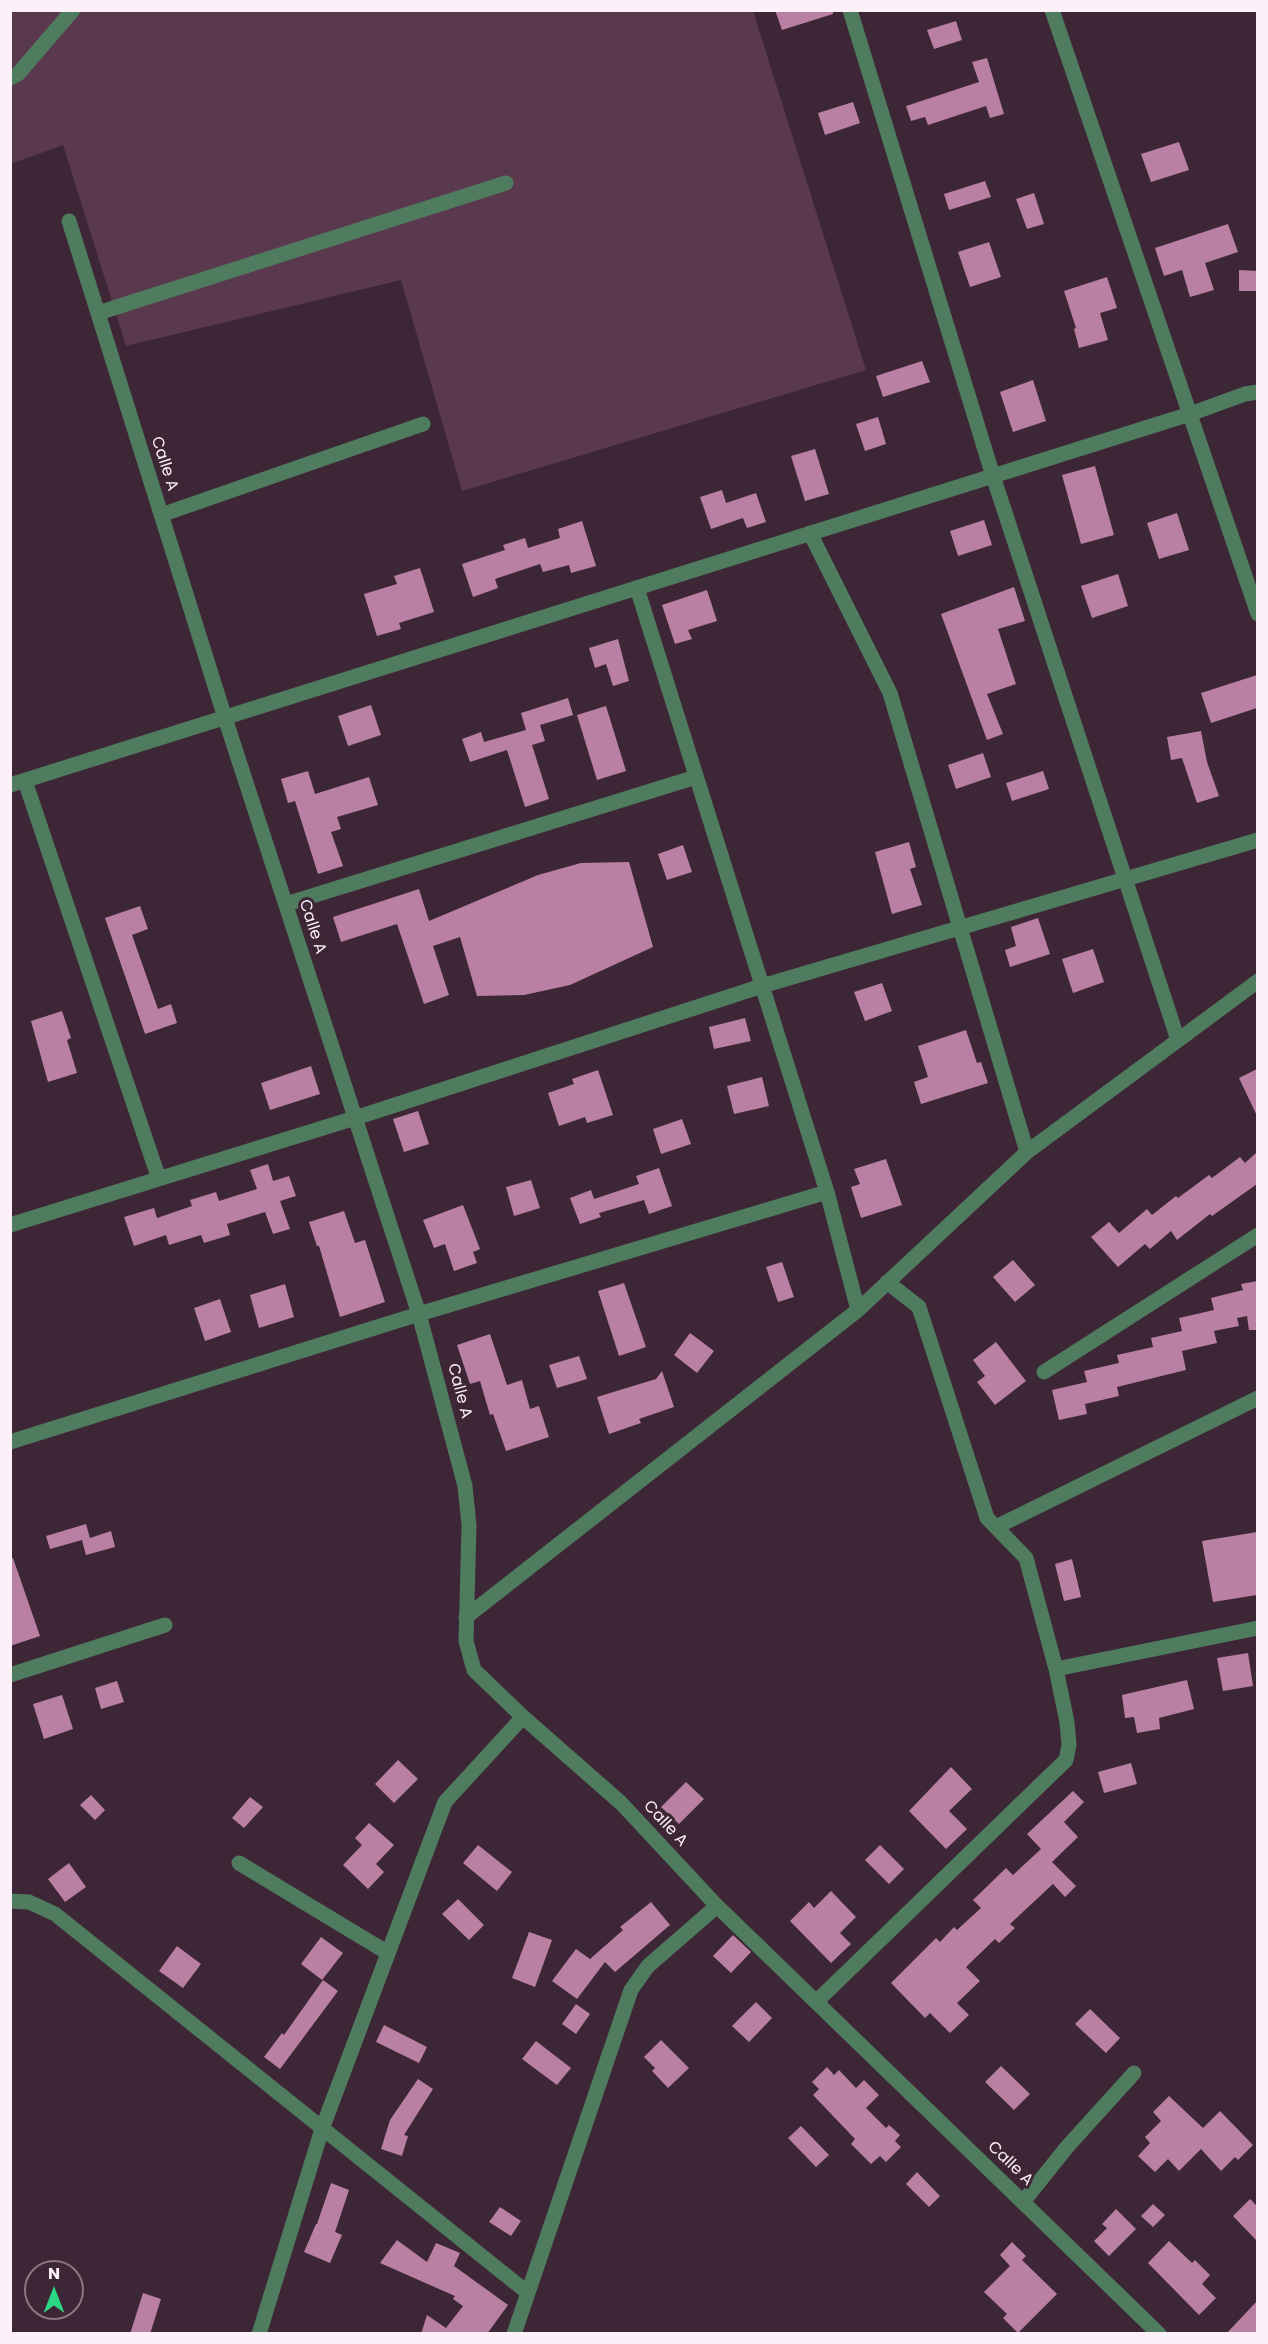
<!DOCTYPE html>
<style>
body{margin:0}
#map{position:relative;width:1268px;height:2344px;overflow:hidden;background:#3d2635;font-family:Poppins,sans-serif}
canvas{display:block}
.frame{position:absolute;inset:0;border:12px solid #fdf0f8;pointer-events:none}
.north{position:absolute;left:24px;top:2260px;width:60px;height:60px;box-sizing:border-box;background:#3d2635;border:2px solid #8a7783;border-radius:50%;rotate:0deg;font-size:16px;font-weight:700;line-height:24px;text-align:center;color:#fdf0f8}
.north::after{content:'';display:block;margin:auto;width:21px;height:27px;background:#2cd884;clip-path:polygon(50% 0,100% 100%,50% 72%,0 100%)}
</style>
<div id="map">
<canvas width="1268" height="2344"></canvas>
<div class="frame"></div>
<div class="north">N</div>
</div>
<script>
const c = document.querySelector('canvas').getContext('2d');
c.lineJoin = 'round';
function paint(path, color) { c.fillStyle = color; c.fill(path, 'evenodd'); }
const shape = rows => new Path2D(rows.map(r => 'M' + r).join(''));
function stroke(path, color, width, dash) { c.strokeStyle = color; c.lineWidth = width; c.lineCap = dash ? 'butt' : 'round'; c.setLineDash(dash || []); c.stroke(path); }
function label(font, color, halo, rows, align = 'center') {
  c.font = font + ' Poppins,sans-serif'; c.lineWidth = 6; c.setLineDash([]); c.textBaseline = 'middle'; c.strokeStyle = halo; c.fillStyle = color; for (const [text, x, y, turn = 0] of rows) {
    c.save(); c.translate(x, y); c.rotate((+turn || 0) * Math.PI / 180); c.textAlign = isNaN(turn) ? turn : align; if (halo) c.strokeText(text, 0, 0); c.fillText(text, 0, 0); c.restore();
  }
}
const green = shape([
 [11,11,753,11,866,370,462,491,401,280,126,346,63,145,11,164]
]);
const building = shape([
 [775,10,833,10,833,14,782,30],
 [956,21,962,40,934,49,927,30],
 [987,58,1004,114,990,118,986,106,928,125,925,117,911,121,906,106,979,82,972,62],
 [853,102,860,123,825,135,818,113],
 [1179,142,1189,170,1151,182,1141,154],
 [985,181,991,197,949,210,944,194],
 [1034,193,1044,224,1027,229,1016,199],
 [1228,224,1238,252,1205,263,1214,290,1190,297,1182,270,1164,276,1155,248],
 [989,242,1001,277,970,287,958,252],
 [1239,270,1257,271,1257,291,1239,291],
 [1107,277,1117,308,1100,313,1108,340,1079,348,1074,329,1076,328,1064,291],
 [922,361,930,382,883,397,876,376],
 [1033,380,1046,421,1013,432,1000,392],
 [878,417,886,444,865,451,856,424],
 [815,449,829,494,805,501,791,456],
 [1095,466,1114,535,1081,544,1062,475],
 [722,490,726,503,756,493,766,522,747,528,743,518,711,529,700,497],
 [1177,513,1189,550,1159,559,1147,523],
 [984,520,992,545,958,556,950,531],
 [582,521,596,566,571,573,569,565,543,572,540,564,495,579,498,588,473,597,462,564,505,550,503,545,525,538,528,548,560,538,558,529],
 [420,568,434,612,399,623,401,629,377,636,364,594,397,584,394,576],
 [1118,574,1128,606,1092,618,1081,586],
 [1014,587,1025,621,998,629,1016,684,987,694,1003,734,987,740,941,614],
 [707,590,717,621,688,630,692,639,675,644,662,605],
 [618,639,629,681,613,686,606,664,595,668,589,648],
 [1257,675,1257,708,1211,723,1201,693],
 [568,698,573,715,540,725,545,741,532,745,549,799,525,807,507,750,470,762,462,739,481,732,484,742,526,730,521,713],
 [371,705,381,735,348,746,338,716],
 [606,706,626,771,597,780,577,715],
 [1201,731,1207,762,1219,796,1197,803,1182,758,1171,760,1167,737],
 [983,753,991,777,956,789,948,765],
 [308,771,315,794,369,777,378,805,337,817,341,829,331,832,343,866,318,874,295,801,288,803,281,779],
 [1043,771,1049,789,1012,801,1006,783],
 [909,842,916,867,910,869,922,905,892,914,875,852],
 [683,845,692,872,667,880,658,854],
 [629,862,653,947,570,985,524,995,477,996,460,937,433,946,449,995,424,1004,397,924,341,942,333,917,419,889,429,921,538,875,581,863],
 [140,906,148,929,132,935,158,1009,171,1004,177,1023,145,1034,105,918],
 [1038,918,1050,954,1010,967,1005,950,1016,946,1011,927],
 [1093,949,1104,982,1073,993,1062,959],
 [882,983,892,1011,865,1021,854,992],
 [62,1011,71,1038,67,1040,77,1073,48,1082,31,1021],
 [745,1018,751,1041,714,1049,709,1027],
 [966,1030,977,1063,981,1062,988,1083,921,1104,914,1082,928,1077,918,1046],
 [311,1066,320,1094,270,1110,261,1083],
 [1257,1069,1257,1116,1239,1078],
 [598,1070,613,1115,587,1123,585,1117,559,1126,548,1093,574,1084,572,1079],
 [762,1077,769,1106,734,1114,727,1086],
 [418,1111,429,1144,404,1152,393,1119],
 [682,1119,691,1144,661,1154,653,1129],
 [1257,1152,1257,1184,1212,1216,1210,1214,1177,1240,1171,1231,1150,1249,1145,1244,1118,1267,1091,1237,1109,1222,1119,1233,1147,1209,1152,1215,1176,1196,1178,1198,1209,1175,1212,1178,1240,1157,1245,1163],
 [886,1159,902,1205,861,1218,851,1187,860,1184,854,1169],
 [268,1164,273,1181,289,1176,296,1196,280,1201,290,1229,273,1234,265,1212,227,1224,230,1235,204,1243,201,1235,169,1245,166,1235,134,1246,124,1217,154,1208,157,1218,192,1206,190,1200,216,1192,219,1201,257,1189,250,1170],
 [659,1168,672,1206,649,1214,644,1200,599,1213,601,1217,580,1224,570,1198,591,1190,594,1199,639,1184,636,1176],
 [531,1180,540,1208,514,1216,506,1187],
 [463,1205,480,1249,473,1252,477,1263,454,1271,445,1244,434,1248,423,1220],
 [344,1211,355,1243,365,1240,385,1302,340,1317,319,1246,317,1246,309,1222],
 [1013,1260,1035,1285,1015,1302,993,1277],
 [782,1262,794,1297,778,1302,766,1267],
 [1257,1281,1257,1330,1249,1330,1247,1316,1237,1318,1239,1326,1214,1331,1217,1343,1182,1351,1186,1370,1117,1387,1119,1396,1085,1404,1087,1414,1059,1420,1052,1390,1087,1382,1084,1371,1119,1363,1117,1355,1153,1347,1151,1338,1182,1331,1179,1318,1214,1310,1211,1298,1243,1290,1241,1284],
 [624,1283,646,1347,619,1356,598,1291],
 [285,1284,294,1317,259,1328,250,1295],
 [220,1299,231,1332,205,1341,194,1308],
 [690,1333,714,1351,697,1373,674,1355],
 [490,1334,507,1385,522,1380,530,1409,539,1406,549,1437,506,1451,493,1414,490,1415,480,1381,470,1384,457,1345],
 [996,1342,1026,1381,995,1405,977,1382,985,1376,973,1360],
 [579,1356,587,1379,557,1388,549,1365],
 [662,1371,674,1407,639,1419,641,1423,609,1434,597,1397,656,1379],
 [86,1524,90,1538,111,1531,115,1547,86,1555,82,1540,50,1549,46,1536],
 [1257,1532,1257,1595,1213,1602,1202,1541],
 [10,1558,13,1558,40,1636,10,1646],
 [1072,1559,1081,1597,1064,1601,1055,1564],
 [1248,1653,1253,1686,1223,1691,1217,1658],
 [1187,1680,1194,1709,1159,1718,1160,1729,1137,1733,1134,1717,1125,1718,1122,1695],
 [117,1681,124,1702,101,1709,95,1688],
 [62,1695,73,1729,44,1739,33,1704],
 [398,1760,418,1779,394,1803,375,1784],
 [1131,1763,1137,1784,1104,1793,1098,1772],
 [951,1767,972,1789,949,1811,967,1829,946,1849,909,1811],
 [686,1782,704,1799,679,1824,661,1807],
 [1073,1791,1084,1802,1064,1822,1078,1837,1052,1862,1076,1886,1065,1897,1053,1884,1010,1924,1015,1928,999,1943,995,1939,966,1967,980,1981,957,2003,969,2015,950,2033,930,2013,925,2018,891,1983,936,1938,940,1942,954,1927,957,1930,981,1908,973,1900,1006,1868,1013,1875,1041,1849,1027,1834],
 [91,1795,105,1810,95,1820,80,1805],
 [250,1797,263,1807,244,1828,232,1818],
 [369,1823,394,1845,376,1864,384,1872,368,1889,343,1865,362,1845,355,1838],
 [478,1845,512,1872,497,1891,463,1863],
 [880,1845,904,1869,889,1884,865,1860],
 [69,1863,86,1887,65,1902,48,1879],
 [831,1891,856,1917,840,1933,851,1944,831,1963,790,1921,809,1902,814,1908],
 [458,1899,484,1925,469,1940,442,1914],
 [651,1902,670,1925,615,1972,605,1962,577,1999,552,1981,576,1949,590,1959,623,1930,620,1927],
 [529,1932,552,1940,535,1987,512,1978],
 [733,1935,751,1952,731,1973,713,1956],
 [321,1937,343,1953,322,1980,301,1964],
 [177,1946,201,1964,183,1988,159,1971],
 [323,1980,338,1991,280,2069,264,2057,282,2033,284,2035],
 [756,2002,772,2018,749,2042,732,2026],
 [576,2004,590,2014,576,2034,562,2024],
 [1090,2009,1120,2038,1106,2053,1075,2024],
 [384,2025,427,2047,419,2063,376,2042],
 [661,2040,689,2068,668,2088,652,2071,655,2068,644,2057],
 [536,2041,571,2068,557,2085,522,2059],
 [1001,2066,1030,2094,1014,2110,985,2082],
 [827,2067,834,2075,839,2070,856,2088,864,2080,879,2095,866,2108,886,2128,889,2125,900,2135,895,2141,901,2147,886,2162,880,2156,871,2164,851,2144,855,2139,813,2095,819,2089,812,2082],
 [418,2079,433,2089,404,2135,408,2136,402,2156,381,2149,390,2120],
 [1169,2096,1203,2128,1220,2111,1253,2145,1238,2160,1235,2157,1221,2171,1201,2149,1179,2171,1168,2159,1155,2172,1138,2156,1150,2143,1145,2137,1161,2121,1153,2112],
 [801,2126,829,2155,816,2167,788,2138],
 [917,2172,940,2196,929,2207,906,2184],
 [331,2183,349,2190,335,2232,342,2235,330,2263,304,2252,316,2224,317,2224],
 [1250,2199,1257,2206,1257,2241,1233,2216],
 [1153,2204,1165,2215,1153,2227,1141,2216],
 [500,2207,521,2221,511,2236,489,2222],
 [1116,2209,1136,2229,1109,2256,1094,2241,1107,2228,1102,2224],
 [397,2240,427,2262,436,2243,460,2253,454,2266,508,2305,487,2334,421,2334,427,2315,446,2328,463,2306,453,2299,455,2296,380,2263],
 [1169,2241,1192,2263,1195,2260,1210,2275,1202,2284,1216,2298,1199,2315,1148,2263],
 [1012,2242,1026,2256,1022,2260,1057,2294,1018,2333,1003,2318,1007,2314,984,2292,1010,2266,1000,2255],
 [143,2293,161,2299,150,2334,130,2334],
 [1257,2301,1257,2334,1226,2334]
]);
const minor = shape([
 [850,10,993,476,1178,1040],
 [1052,10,1258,614],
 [10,78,18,74,73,10],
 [69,221,225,718,419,1314,465,1486,469,1525,466,1641,474,1670,523,1717,621,1803,717,1906,1159,2334],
 [98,313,506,183],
 [161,515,423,424],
 [810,533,890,693,1027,1152],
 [637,588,827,1192,858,1310],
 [25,781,159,1179],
 [10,785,1190,414,1245,394,1258,392],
 [286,904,696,777],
 [10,1225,355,1118,762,986,1258,840],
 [1044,1372,1258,1235],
 [10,1442,419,1314,827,1192],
 [996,1527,1258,1398],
 [466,1617,858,1310,1027,1152,1258,981],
 [1056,1669,1258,1628],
 [10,1675,165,1625],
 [239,1863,388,1953],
 [10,1901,29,1902,55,1914,528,2293],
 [816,2002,1066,1760,1069,1745,1067,1722,1056,1669,1026,1558,987,1518,919,1307,887,1282],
 [1023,2202,1067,2147,1134,2073],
 [259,2334,322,2129,445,1802,523,1717],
 [514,2334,631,1990,648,1966,717,1906]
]);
const streetNames = [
 ["Calle A",164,464,72],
 ["Calle A",312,927,72],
 ["Calle A",459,1391,75],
 ["Calle A",665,1824,47],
 ["Calle A",1010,2164,44]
];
paint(green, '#5a394e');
paint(building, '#ba80a4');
stroke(minor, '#4f7b5f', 15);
label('16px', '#fdf0f8', '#3d2635', streetNames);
</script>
